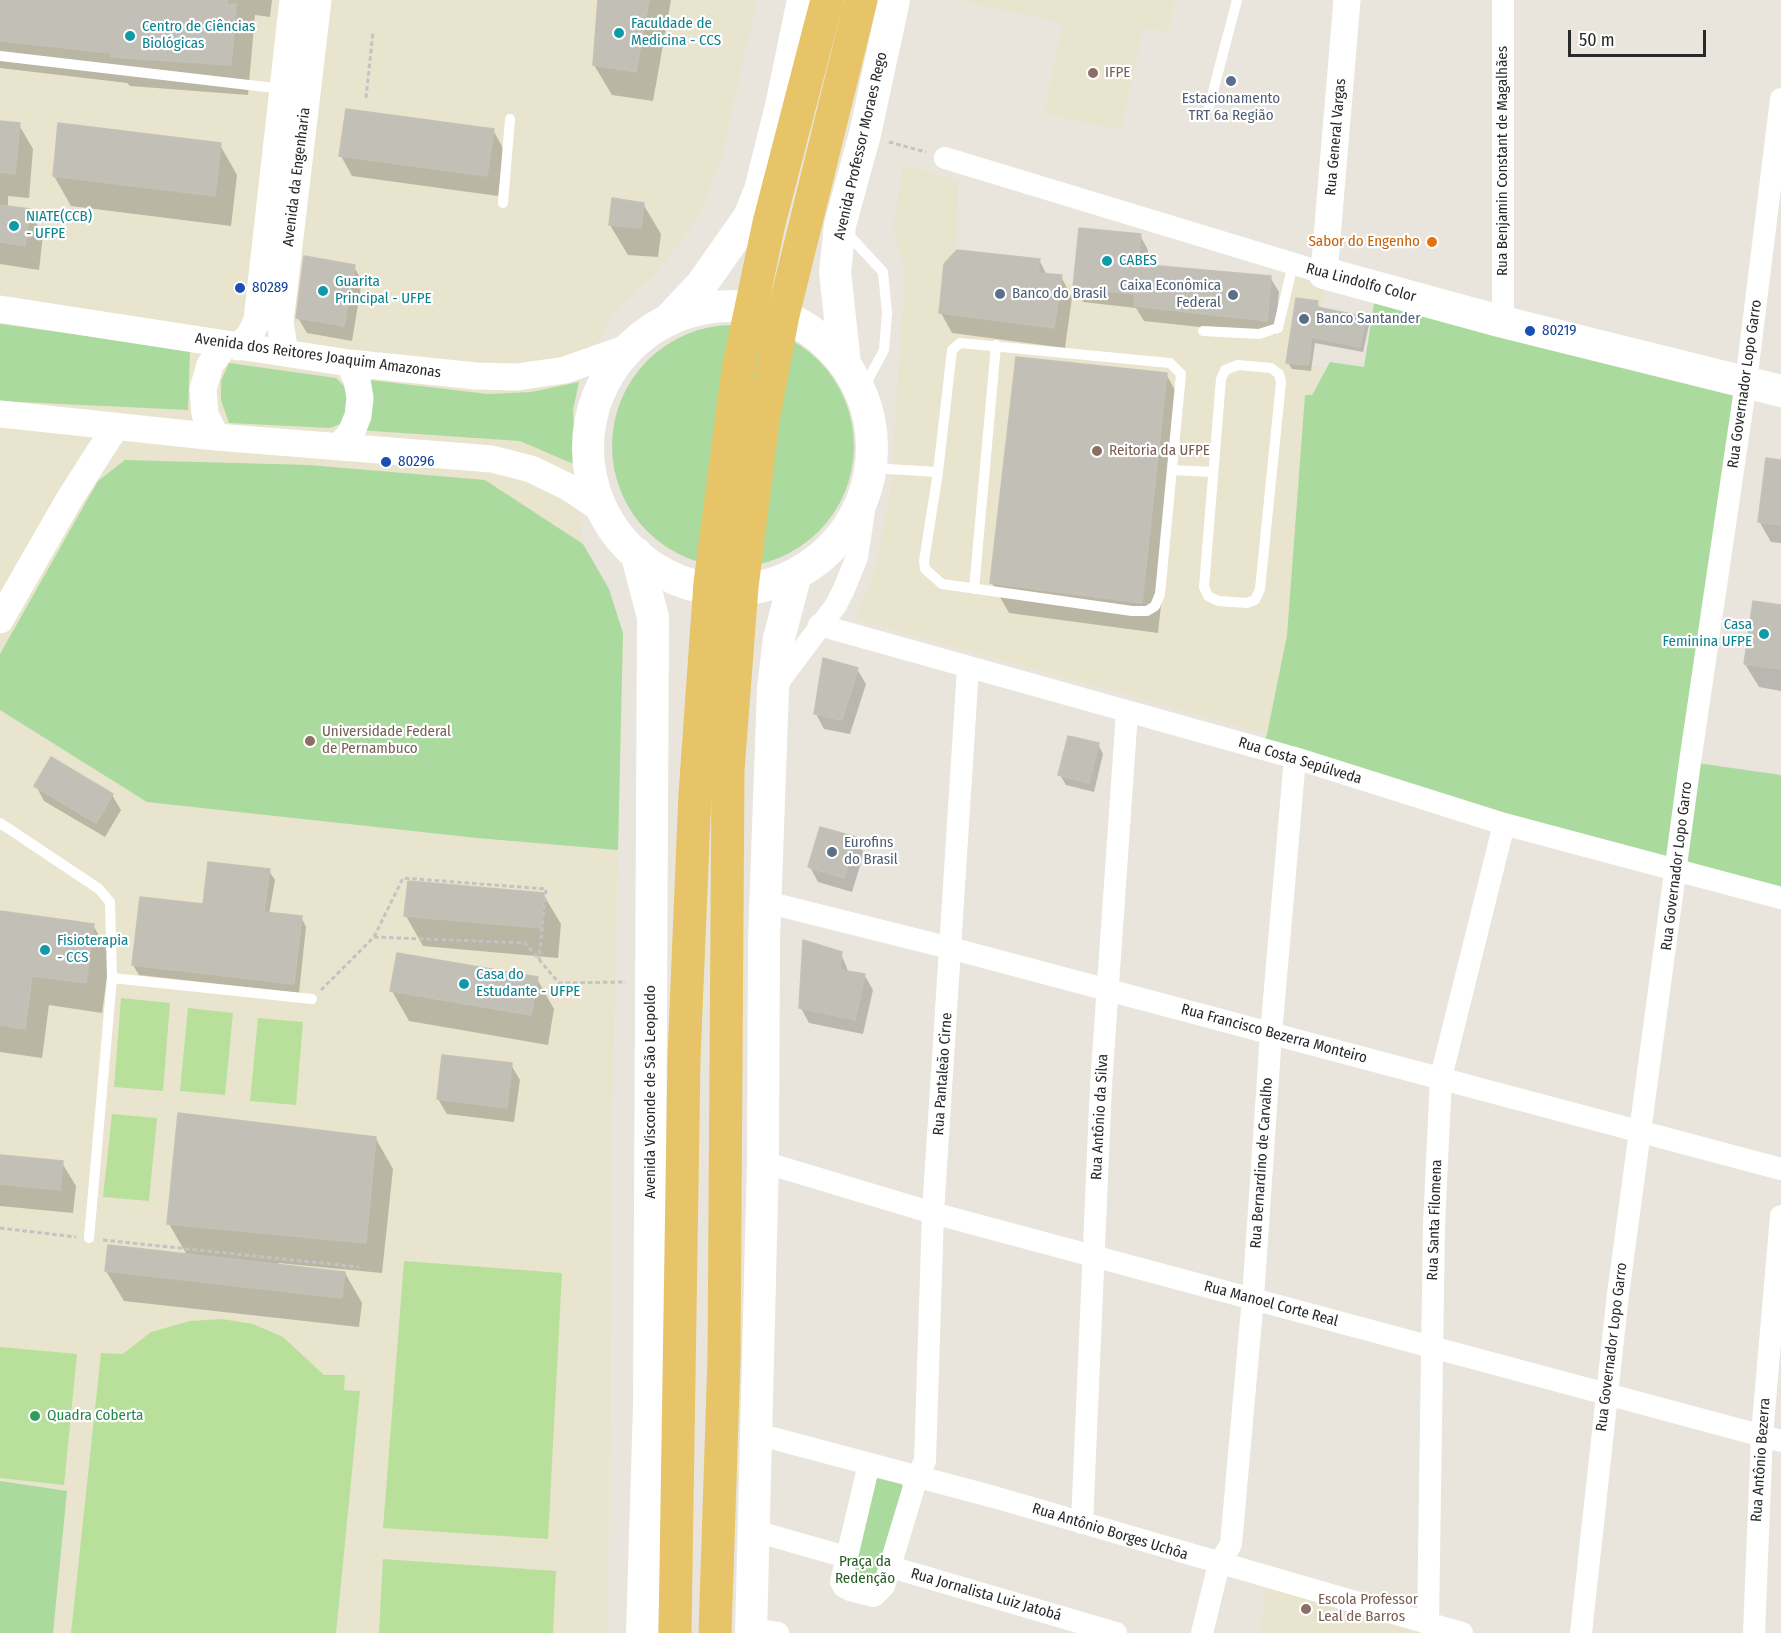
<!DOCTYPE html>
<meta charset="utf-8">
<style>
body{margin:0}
#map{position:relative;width:1781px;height:1633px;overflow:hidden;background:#e9e5dc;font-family:"Fira Sans Condensed",sans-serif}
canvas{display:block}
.scale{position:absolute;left:1568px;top:30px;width:138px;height:27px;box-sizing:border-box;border:3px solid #292929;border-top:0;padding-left:8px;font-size:18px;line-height:21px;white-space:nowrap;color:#292929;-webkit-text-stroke:4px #fff;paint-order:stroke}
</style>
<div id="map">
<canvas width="1781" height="1633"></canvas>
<div class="scale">50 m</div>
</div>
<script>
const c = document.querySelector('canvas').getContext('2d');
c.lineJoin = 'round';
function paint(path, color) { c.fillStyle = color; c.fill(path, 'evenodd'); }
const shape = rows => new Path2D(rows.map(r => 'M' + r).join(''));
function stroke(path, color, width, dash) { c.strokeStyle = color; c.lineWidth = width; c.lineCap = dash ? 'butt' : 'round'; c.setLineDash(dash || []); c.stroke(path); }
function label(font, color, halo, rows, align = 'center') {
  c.font = font + ' "Fira Sans Condensed",sans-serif'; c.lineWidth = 4.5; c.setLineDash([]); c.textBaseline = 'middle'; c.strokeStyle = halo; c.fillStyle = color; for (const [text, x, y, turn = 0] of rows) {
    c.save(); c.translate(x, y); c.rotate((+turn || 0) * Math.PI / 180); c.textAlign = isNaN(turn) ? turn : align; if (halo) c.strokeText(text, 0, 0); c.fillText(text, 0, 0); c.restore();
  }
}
const education = shape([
 [0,0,757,0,720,163,703,207,687,233,657,272,614,312,579,382,573,410,583,544,609,589,623,633,612,1121,608,1633,0,1633],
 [967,0,1175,0,1168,32,1143,28,1121,130,1044,113,1063,23,967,2],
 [903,165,958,180,957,250,944,264,939,313,1054,328,1062,275,1073,288,1134,294,1134,306,1271,322,1275,317,1285,272,1326,286,1308,365,1325,368,1312,395,1306,395,1287,635,1267,734,855,619,875,569,890,495,904,290,904,265,893,230],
 [1266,1585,1430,1633,1261,1633]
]);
const green = shape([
 [1378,278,1737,378,1690,762,1781,775,1781,897,1262,748,1267,734,1287,635,1305,395,1312,395,1330,362,1364,367],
 [0,324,190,350,188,410,0,401],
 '612 446a121 121 0 1 1 242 0a121 121 0 1 1-242 0Z',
 [229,363,336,378,349,391,350,409,340,424,330,428,229,423,221,400,221,381],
 [361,379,488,394,531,392,579,382,573,410,576,465,520,441,358,430],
 [125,460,309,465,485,480,583,544,609,589,623,633,618,850,477,838,147,802,0,710,0,654,98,481],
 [876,1478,901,1484,904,1489,878,1588,849,1584],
 [0,1481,67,1491,53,1633,0,1633]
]);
const pitch = shape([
 [121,998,170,1003,163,1091,114,1087],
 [188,1008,233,1013,225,1095,180,1091],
 [258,1018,303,1022,296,1105,250,1101],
 [112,1114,157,1118,149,1201,103,1197],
 [404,1261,562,1273,548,1539,383,1528],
 [222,1319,253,1324,283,1337,324,1375,345,1375,344,1390,360,1391,336,1633,71,1633,101,1353,123,1354,151,1332,190,1321],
 [0,1347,77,1354,64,1485,0,1478],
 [383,1559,556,1571,553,1633,379,1633]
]);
const shadow = shape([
 [0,0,272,0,270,17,255,15,248,95,130,86,127,83,0,68],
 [600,0,671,0,653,101,612,95,594,65],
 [0,123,19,125,33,149,29,198,8,196,8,207,29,210,43,235,39,270,0,264],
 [493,130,504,150,498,196,352,176,341,156],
 [220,145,237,175,231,226,71,206,54,176],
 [643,204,661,234,658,257,628,255,610,225],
 [1140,235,1148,250,1147,267,1270,277,1279,292,1275,335,1144,321,1136,308,1083,302,1074,287],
 [1039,260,1047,275,1061,277,1072,297,1065,348,952,333,941,313],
 [354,267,362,281,352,341,307,333,298,318],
 [1317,302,1320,309,1365,318,1369,325,1363,352,1315,343,1311,371,1292,369,1288,363],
 [1166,374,1183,404,1158,633,1009,613,992,583],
 [1781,461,1781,543,1771,542,1759,521],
 [1781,606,1781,691,1759,687,1745,664],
 [857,669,866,684,850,734,824,729,816,714],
 [1098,744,1103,754,1094,792,1066,785,1060,775],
 [36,786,112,795,121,810,105,837,44,801],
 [855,838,864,853,852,892,818,882,810,867],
 [269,871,275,880,269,914,301,917,306,927,299,993,139,975,133,965,205,906],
 [543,894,561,924,558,958,423,946,406,916],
 [0,913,93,925,110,955,102,1013,49,1005,42,1058,0,1052],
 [841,954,849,973,865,976,873,990,863,1034,809,1023,801,1008],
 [537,979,554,1009,548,1045,409,1021,392,991],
 [511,1065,520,1080,514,1122,447,1114,438,1099],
 [376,1139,393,1169,382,1273,278,1263,278,1266,345,1273,362,1303,359,1327,124,1301,106,1271,187,1255,169,1224],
 [0,1157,62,1163,76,1186,73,1213,0,1206]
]);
const building = shape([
 [0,0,227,0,227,5,236,4,231,65,111,57,111,53,0,41,0,0],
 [598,0,649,0,636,72,593,65,598,0],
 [346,109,494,129,487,176,339,156,346,109],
 [0,121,20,123,15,174,0,172,0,121],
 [58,123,221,143,215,196,53,176,58,123],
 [612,198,644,203,641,228,609,225,612,198],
 [0,205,30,209,25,246,0,242,0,205],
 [1079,228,1141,234,1137,264,1271,276,1267,321,1134,306,1135,294,1073,288,1079,228],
 [957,250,1040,259,1038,273,1062,275,1054,328,939,313,944,264,957,250],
 [304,256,355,265,344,326,296,318,304,256],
 [1296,298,1318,301,1317,307,1366,317,1360,347,1312,337,1308,365,1286,363,1296,298],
 [1016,357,1167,373,1142,603,990,583,1016,357],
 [1766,458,1781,460,1781,525,1758,522,1766,458],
 [1753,601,1781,605,1781,669,1744,664,1753,601],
 [823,658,858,668,842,720,814,714,823,658],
 [1068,736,1099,743,1089,783,1058,775,1068,736],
 [51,757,113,794,96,823,34,786,51,757],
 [820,827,856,837,844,878,808,867,820,827],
 [208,862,270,869,264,912,302,916,294,984,132,965,140,897,203,904,208,862],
 [408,881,544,893,541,928,404,916,408,881],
 [0,911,94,924,86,983,32,976,25,1029,0,1025,0,911],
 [803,940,842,952,840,970,865,974,855,1020,799,1008,803,940],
 [397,953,538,977,531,1015,390,991,397,953],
 [442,1055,512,1063,507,1108,437,1099,442,1055],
 [178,1113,376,1137,366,1243,167,1224,178,1113],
 [0,1155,63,1161,60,1190,0,1184,0,1155],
 [108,1245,345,1272,342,1298,105,1271,108,1245]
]);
const path = shape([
 [366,98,373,32],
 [889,142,926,152],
 [374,937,403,878,546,889,539,960],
 [321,990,374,937,525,943,559,983,626,982],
 [0,1228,76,1237],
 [103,1240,359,1267]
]);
const service = shape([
 [0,56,283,89],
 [1209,107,1237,0],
 [503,203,510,119],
 [846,232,883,272,887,313,884,350,862,391],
 [1203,331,1259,334,1278,328,1293,264],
 [1238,365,1271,368,1279,374,1281,382,1260,589,1255,600,1247,603,1218,601,1208,596,1204,587,1221,379,1225,370,1238,365],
 [871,468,938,472,952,350,960,343,1170,363,1181,374,1160,594,1155,606,1147,611,1132,611,942,584,925,569,924,561,938,472],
 [1173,470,1212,472],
 [974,589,996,345],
 [0,823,99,889,110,902,112,978,89,1238],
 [112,978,312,999]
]);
const minor = shape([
 [945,158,1324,273],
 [1503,322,1503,0],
 [819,625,1295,758,1504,824,1781,898],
 [774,688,836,605,844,589,857,557,868,485],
 [766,902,950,948,1781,1169],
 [763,1162,933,1213,1781,1441],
 [757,1434,994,1497,1462,1633],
 [869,1464,841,1582,844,1587,850,1590,874,1596,884,1586,917,1477,925,1461,933,1213,968,668],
 [1082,1523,1101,1085,1127,712],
 [755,1531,846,1557],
 [891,1567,1116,1633],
 [1428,1624,1434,1225,1441,1077,1504,824],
 [751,1629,778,1633],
 [1202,1633,1219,1564,1231,1544,1253,1298,1271,1034,1295,758],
 [1581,1633,1618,1294,1690,762,1746,382,1781,99],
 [1754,1633,1762,1435,1781,1216]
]);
const tertiary = shape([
 [1324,273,1347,0],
 [0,309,349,363,476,376,517,377,565,370,633,346],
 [238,347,250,335,257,320,293,0],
 [285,353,280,322,318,0],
 [0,414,216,437,492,459,531,469,568,487,604,511],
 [216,437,205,414,203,389,210,365,225,345],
 [339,447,351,433,358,416,360,398,357,380,349,363],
 [0,620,70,498,116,426]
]);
const secondary = shape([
 [1324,273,1503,322,1781,391],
 '588 448a142 142 0 1 1 284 0a142 142 0 1 1-284 0Z',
 [671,317,702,284,749,217,760,190,781,106,803,0],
 [845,364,835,272,840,225,865,134,894,0],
 [636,553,653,617,649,1406,642,1633],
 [751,1633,763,1162,764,939,773,689,779,638,796,574]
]);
const trunk = shape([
 [675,1633,684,1058,695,794,710,583,738,370,769,223,827,0],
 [715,1633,724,1358,728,770,742,587,763,420,783,315,861,0]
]);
const markers = [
 [619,33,6,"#0f9aa8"],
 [130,36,6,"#0f9aa8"],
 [1093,73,6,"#8d6e63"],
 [1231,81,6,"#5c6f8a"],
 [14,226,6,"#0f9aa8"],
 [1432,242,6,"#e8710a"],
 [1107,261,6,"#0f9aa8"],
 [240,288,6,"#1a4fb4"],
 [323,291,6,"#0f9aa8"],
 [1000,294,6,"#5c6f8a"],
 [1233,295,6,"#5c6f8a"],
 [1304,319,6,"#5c6f8a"],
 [1530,331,6,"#1a4fb4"],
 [1097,451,6,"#8d6e63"],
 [386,462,6,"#1a4fb4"],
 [1764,634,6,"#0f9aa8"],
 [310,741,6,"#8d6e63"],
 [832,852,6,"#5c6f8a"],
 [45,950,6,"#0f9aa8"],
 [464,984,6,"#0f9aa8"],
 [35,1416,6,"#2e9e5b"],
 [1306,1609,6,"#8d6e63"]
];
const cultureNames = [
 ["Faculdade de",631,24],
 ["Medicina - CCS",631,41],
 ["Centro de Ciências",142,27],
 ["Biológicas",142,44],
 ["NIATE(CCB)",26,217],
 ["- UFPE",26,234],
 ["CABES",1119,261],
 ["Guarita",335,282],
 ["Principal - UFPE",335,299],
 ["Casa",1752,625,"right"],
 ["Feminina UFPE",1752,642,"right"],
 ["Fisioterapia",57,941],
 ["- CCS",57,958],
 ["Casa do",476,975],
 ["Estudante - UFPE",476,992]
];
const educationNames = [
 ["IFPE",1105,73],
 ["Reitoria da UFPE",1109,451],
 ["Universidade Federal",322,732],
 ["de Pernambuco",322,749],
 ["Escola Professor",1318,1600],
 ["Leal de Barros",1318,1617]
];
const serviceNames = [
 ["Estacionamento",1231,99,"center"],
 ["TRT 6a Região",1231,116,"center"],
 ["Caixa Econômica",1221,286,"right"],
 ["Federal",1221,303,"right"],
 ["Banco do Brasil",1012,294],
 ["Banco Santander",1316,319],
 ["Eurofins",844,843],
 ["do Brasil",844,860]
];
const streetNames = [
 ["Rua General Vargas",1336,137,-85],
 ["Avenida Professor Moraes Rego",861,146,-77],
 ["Rua Benjamin Constant de Magalhães",1503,161,-90],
 ["Avenida da Engenharia",297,177,-83],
 ["Rua Lindolfo Color",1361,283,15],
 ["Avenida dos Reitores Joaquim Amazonas",318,356,8],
 ["Rua Governador Lopo Garro",1745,384,-82],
 ["Rua Costa Sepúlveda",1300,761,17],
 ["Rua Governador Lopo Garro",1677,866,-83],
 ["Rua Francisco Bezerra Monteiro",1274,1034,15],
 ["Rua Pantaleão Cirne",943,1074,-86],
 ["Avenida Visconde de São Leopoldo",651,1092,-90],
 ["Rua Antônio da Silva",1100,1117,-87],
 ["Rua Bernardino de Carvalho",1262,1163,-86],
 ["Rua Santa Filomena",1435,1220,-88],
 ["Rua Manoel Corte Real",1271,1304,15],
 ["Rua Governador Lopo Garro",1612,1347,-83],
 ["Rua Antônio Bezerra",1761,1460,-86],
 ["Rua Antônio Borges Uchôa",1110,1532,17],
 ["Rua Jornalista Luiz Jatobá",986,1595,16]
];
const foodNames = [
 ["Sabor do Engenho",1420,242]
];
const transitNames = [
 ["80289",252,288],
 ["80219",1542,331],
 ["80296",398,462]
];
const leisureNames = [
 ["Quadra Coberta",47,1416]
];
const parkNames = [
 ["Praça da",865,1562],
 ["Redenção",865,1579]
];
paint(education, '#e9e4cd');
paint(green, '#aada9e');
paint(pitch, '#b9e09b');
paint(shadow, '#0003');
paint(building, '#c2bfb7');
stroke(building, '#c4c1b6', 1.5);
stroke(path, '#c3c3c3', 3, [4.5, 3]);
stroke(service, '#fff', 10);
stroke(minor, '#fff', 22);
stroke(tertiary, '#fff', 27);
stroke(secondary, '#fff', 32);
stroke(trunk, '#e6c467', 33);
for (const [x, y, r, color] of markers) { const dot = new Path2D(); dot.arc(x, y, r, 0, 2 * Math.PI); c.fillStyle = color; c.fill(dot); stroke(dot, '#fff', 2); }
label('15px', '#0d838f', '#fff', cultureNames, 'left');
label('15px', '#785e54', '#fff', educationNames, 'left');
label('15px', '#4e5e75', '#fff', serviceNames, 'left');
label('15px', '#292929', '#fff', streetNames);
label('15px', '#c56008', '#fff', foodNames, 'right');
label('15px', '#164399', '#fff', transitNames, 'left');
label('15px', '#27864d', '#fff', leisureNames, 'left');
label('15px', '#255d21', '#fff', parkNames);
</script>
